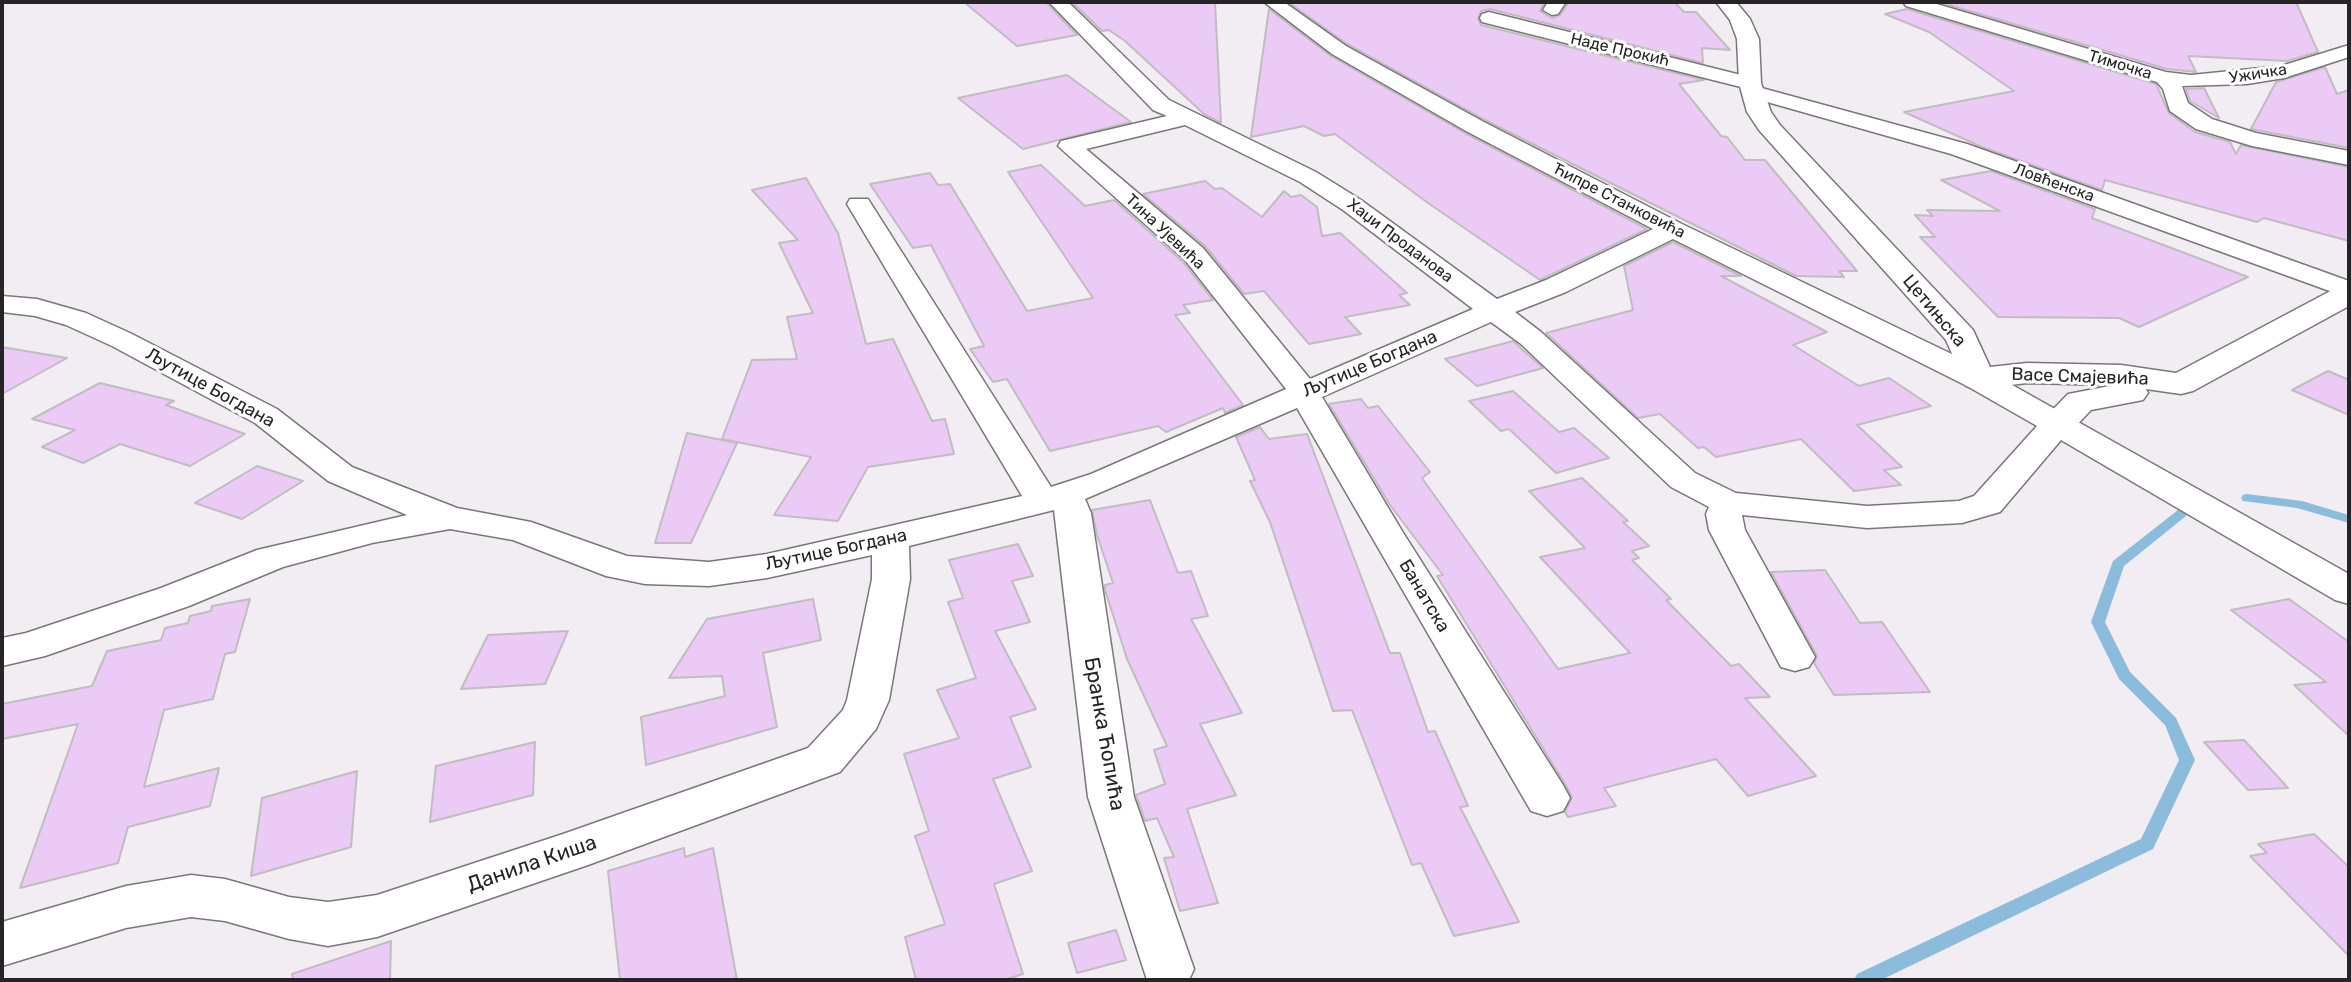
<!DOCTYPE html>
<meta charset="utf-8">
<style>
body{margin:0}
#map{position:relative;width:2351px;height:982px;overflow:hidden;background:#f2edf2;font-family:Rubik,sans-serif}
canvas{display:block}
.frame{position:absolute;inset:0;border:4px solid #262426;pointer-events:none}
</style>
<div id="map">
<canvas width="2351" height="982"></canvas>
<div class="frame"></div>
</div>
<script>
const c = document.querySelector('canvas').getContext('2d');
c.lineJoin = 'round';
const shape = rows => new Path2D(rows.map(r => 'M' + r).join(''));
function paint(path, color) { c.fillStyle = color; c.fill(path, 'evenodd'); }
function stroke(path, color, width, dash) { c.strokeStyle = color; c.lineWidth = width; c.lineCap = dash ? 'butt' : 'round'; c.setLineDash(dash || []); c.stroke(path); }
function label(font, color, halo, rows, align = 'center') {
  c.font = font + ' Rubik,sans-serif'; c.lineWidth = 6; c.setLineDash([]); c.textBaseline = 'middle'; c.strokeStyle = halo; c.fillStyle = color; for (const [text, x, y, turn = 0] of rows) {
    c.save(); c.translate(x, y); c.rotate((+turn || 0) * Math.PI / 180); c.textAlign = isNaN(turn) ? turn : align; if (halo) c.strokeText(text, 0, 0); c.fillText(text, 0, 0); c.restore();
  }
}
const stream = shape([
 [2247,494,2302,501,2349,515,2349,523,2297,508,2243,501,2241,498,2243,495,2247,494],
 [2182,509,2186,510,2188,513,2186,516,2124,566,2105,622,2130,672,2176,718,2195,760,2153,849,1881,980,1854,980,1857,974,2141,839,2179,760,2165,725,2119,679,2091,622,2113,561,2178,510,2182,509]
]);
const building = shape([
 [964,2,1046,2,1077,35,1017,46,964,2],
 [1072,2,1215,2,1221,123,1204,114,1125,41,1109,30,1102,31,1072,2],
 [1288,2,1545,2,1540,11,1552,18,1560,15,1569,2,1674,2,1684,12,1696,12,1730,50,1702,48,1703,63,1490,9,1481,11,1478,19,1481,25,1704,80,1679,84,1721,136,1727,137,1745,160,1765,160,1857,271,1839,271,1844,277,1796,276,1483,119,1347,44,1288,2],
 [1939,2,2296,2,2318,52,2287,61,2188,56,2196,72,2167,69,1939,2],
 [1269,9,1331,56,1465,133,1647,229,1540,280,1428,203,1335,134,1324,136,1304,126,1251,137,1269,9],
 [1907,9,2156,84,2169,113,2195,132,2230,142,2236,154,2241,145,2349,167,2349,241,2264,218,2257,222,2105,180,2102,190,1982,147,1904,112,2014,91,1929,32,1885,14,1907,9],
 [2325,67,2337,94,2349,90,2349,148,2251,129,2276,82,2325,67],
 [1067,75,1131,122,1023,149,958,98,1067,75],
 [2204,88,2219,118,2190,101,2186,89,2204,88],
 [1041,165,1085,206,1114,200,1183,262,1213,300,1183,305,1190,313,1175,315,1243,405,1225,413,1223,408,1166,432,1158,426,1050,451,1007,379,993,382,970,349,984,346,931,245,913,248,870,184,930,173,938,185,950,184,1027,311,1093,298,1008,172,1041,165],
 [1991,171,2095,209,2092,218,2248,277,2139,327,2119,318,1998,317,1920,237,1935,237,1915,215,1933,216,1927,210,2000,211,1941,180,1991,171],
 [806,178,838,233,866,344,893,339,932,421,945,419,954,454,868,467,838,521,774,515,811,457,722,439,752,360,797,359,787,317,813,313,779,243,798,240,752,190,806,178],
 [1205,181,1215,189,1222,188,1262,217,1284,191,1291,197,1301,195,1317,207,1322,236,1340,233,1407,293,1399,295,1410,305,1345,317,1361,334,1309,344,1264,291,1244,294,1205,246,1143,194,1205,181],
 [1673,242,1741,276,1721,276,1827,332,1793,345,1859,386,1889,378,1931,406,1857,425,1902,467,1884,470,1901,485,1854,491,1801,439,1716,457,1704,447,1698,448,1660,414,1638,418,1546,333,1633,310,1624,266,1673,242],
 [1513,341,1543,368,1477,386,1445,359,1513,341],
 [2,347,67,358,2,394,2,347],
 [2328,371,2349,380,2349,415,2292,390,2328,371],
 [100,383,174,401,166,405,245,434,190,466,120,444,83,463,42,447,75,430,32,419,100,383],
 [1513,391,1559,432,1574,428,1609,458,1556,473,1509,429,1501,431,1469,401,1513,391],
 [1361,399,1368,408,1378,406,1430,472,1422,478,1558,669,1630,653,1540,557,1585,548,1529,491,1582,478,1628,521,1623,522,1649,546,1632,551,1639,558,1632,560,1671,599,1666,600,1731,666,1739,664,1770,697,1745,698,1816,776,1748,796,1716,759,1604,788,1616,806,1568,817,1565,812,1572,797,1565,784,1437,576,1443,575,1390,505,1329,404,1361,399],
 [1260,427,1269,439,1307,434,1390,653,1400,653,1428,732,1435,731,1468,806,1460,807,1519,922,1454,936,1421,863,1412,865,1352,710,1333,711,1270,522,1250,481,1255,480,1236,437,1260,427],
 [687,433,737,443,691,543,655,543,687,433],
 [257,466,303,481,242,519,195,503,257,466],
 [1150,500,1178,573,1191,571,1208,616,1191,619,1242,713,1200,724,1236,795,1187,809,1218,903,1180,911,1164,858,1174,857,1157,818,1145,821,1136,795,1165,784,1154,750,1167,746,1127,659,1105,590,1105,585,1113,583,1097,535,1092,510,1150,500],
 [1018,544,1033,576,1012,581,1030,622,995,631,1036,709,1010,717,1031,767,993,779,1032,871,994,884,1023,974,1004,980,916,980,905,937,945,924,915,836,929,831,904,754,959,738,937,690,976,678,948,602,963,598,949,560,1018,544],
 [1825,570,1860,623,1882,622,1930,692,1834,695,1814,663,1817,656,1771,572,1825,570],
 [250,599,235,652,225,654,213,699,164,710,144,787,219,768,210,806,128,827,118,863,20,888,78,724,2,739,2,704,92,686,107,651,161,640,165,628,188,623,190,616,211,611,212,606,250,599],
 [813,599,821,640,763,653,777,727,646,765,641,717,725,696,722,676,669,678,707,619,813,599],
 [2289,599,2349,642,2349,736,2294,685,2326,682,2231,610,2289,599],
 [568,631,545,684,461,689,488,635,568,631],
 [2244,740,2288,788,2248,790,2204,742,2244,740],
 [535,742,533,795,430,822,436,766,535,742],
 [357,771,351,847,251,876,262,798,357,771],
 [2314,834,2349,867,2349,956,2250,856,2267,853,2258,844,2314,834],
 [684,848,685,857,713,848,737,980,620,980,608,871,684,848],
 [1116,930,1126,960,1077,973,1068,943,1116,930],
 [391,941,390,980,293,980,292,974,391,941]
]);
const street = shape([
 [1049,2,1068,2,1169,100,1316,172,1361,200,1497,299,1546,280,1653,229,1466,131,1332,54,1264,2,1284,2,1346,46,1482,121,1682,224,1989,372,2349,574,2349,604,2335,600,2061,440,2000,512,1962,523,1867,528,1742,515,1745,530,1815,657,1809,667,1795,671,1781,667,1709,530,1706,514,1709,507,1671,487,1521,344,1491,322,1322,397,1402,531,1563,785,1570,798,1563,811,1547,816,1531,811,1297,408,1085,499,1091,513,1134,797,1194,969,1189,980,1147,980,1088,797,1054,510,909,546,910,579,889,700,876,729,840,772,588,865,377,937,328,946,289,939,225,921,191,917,126,928,2,966,2,922,126,886,191,875,225,879,289,897,328,902,377,895,563,834,808,748,843,710,847,700,872,579,872,555,767,578,709,586,645,584,606,576,513,540,450,529,372,543,283,567,189,606,45,656,2,666,2,638,26,633,161,588,257,550,407,515,328,481,255,423,112,346,66,325,35,316,2,312,2,296,37,299,86,313,132,334,277,409,352,467,457,508,531,522,627,556,709,562,767,554,1022,496,847,204,850,199,868,199,1051,487,1091,474,1286,389,1185,260,1058,146,1061,141,1167,116,1153,110,1049,2],
 [1185,125,1300,182,1343,210,1473,309,1310,379,1203,248,1086,149,1185,125],
 [1673,239,1967,386,2037,426,1974,496,1959,501,1867,506,1736,493,1695,473,1541,332,1515,312,1566,292,1673,239],
 [1548,2,1566,2,1558,14,1552,15,1543,10,1548,2],
 [1903,2,1930,2,2166,72,2191,75,2281,66,2349,45,2349,57,2284,78,2247,84,2182,86,2188,103,2212,119,2256,133,2349,151,2349,165,2252,146,2196,129,2170,111,2163,89,2157,82,1906,6,1903,2],
 [1489,12,1757,79,1760,83,1758,87,1967,144,2349,281,2349,298,1951,154,1746,96,1743,92,1745,88,1482,22,1480,18,1482,14,1489,12]
]);
const secondary = shape([
 [1716,2,1736,2,1750,19,1759,39,1761,83,1771,112,1780,125,1973,330,1990,367,2027,363,2121,365,2176,373,2338,287,2349,285,2349,306,2193,391,2181,394,2146,389,2148,393,2143,400,2091,410,2070,432,2057,435,2044,432,2039,424,2068,394,2115,385,2027,383,1978,389,1966,386,1946,340,1759,130,1747,112,1739,83,1737,39,1730,20,1716,2]
]);
const farStreetnames = [
 ["Наде Прокић",1620,50,13],
 ["Тимочка",2120,65,17],
 ["Ужичка",2258,74,-9],
 ["Ловћенска",2054,183,20],
 ["Ћипре Станковића",1619,201,27],
 ["Тина Ујевића",1165,232,43],
 ["Хаџи Проданова",1400,241,37]
];
const streetNames = [
 ["Цетињска",1934,311,50],
 ["Љутице Богдана",1370,364,-23],
 ["Васе Смајевића",2080,377,2],
 ["Љутице Богдана",210,388,29],
 ["Љутице Богдана",836,550,-12],
 ["Банатска",1424,596,59]
];
const nearStreetnames = [
 ["Бранка Ћопића",1104,734,80],
 ["Данила Киша",532,864,-19]
];
paint(stream, '#8cbcdb');
paint(building, '#ebcbf5');
stroke(building, '#c0bcc1', 2);
stroke(street, '#7a767a', 3);
stroke(secondary, '#7a767a', 3);
paint(street, '#fff');
paint(secondary, '#fff');
label('16px', '#262426', '#fff', farStreetnames);
label('18px', '#262426', '#fff', streetNames);
label('21px', '#262426', '#fff', nearStreetnames);
</script>
